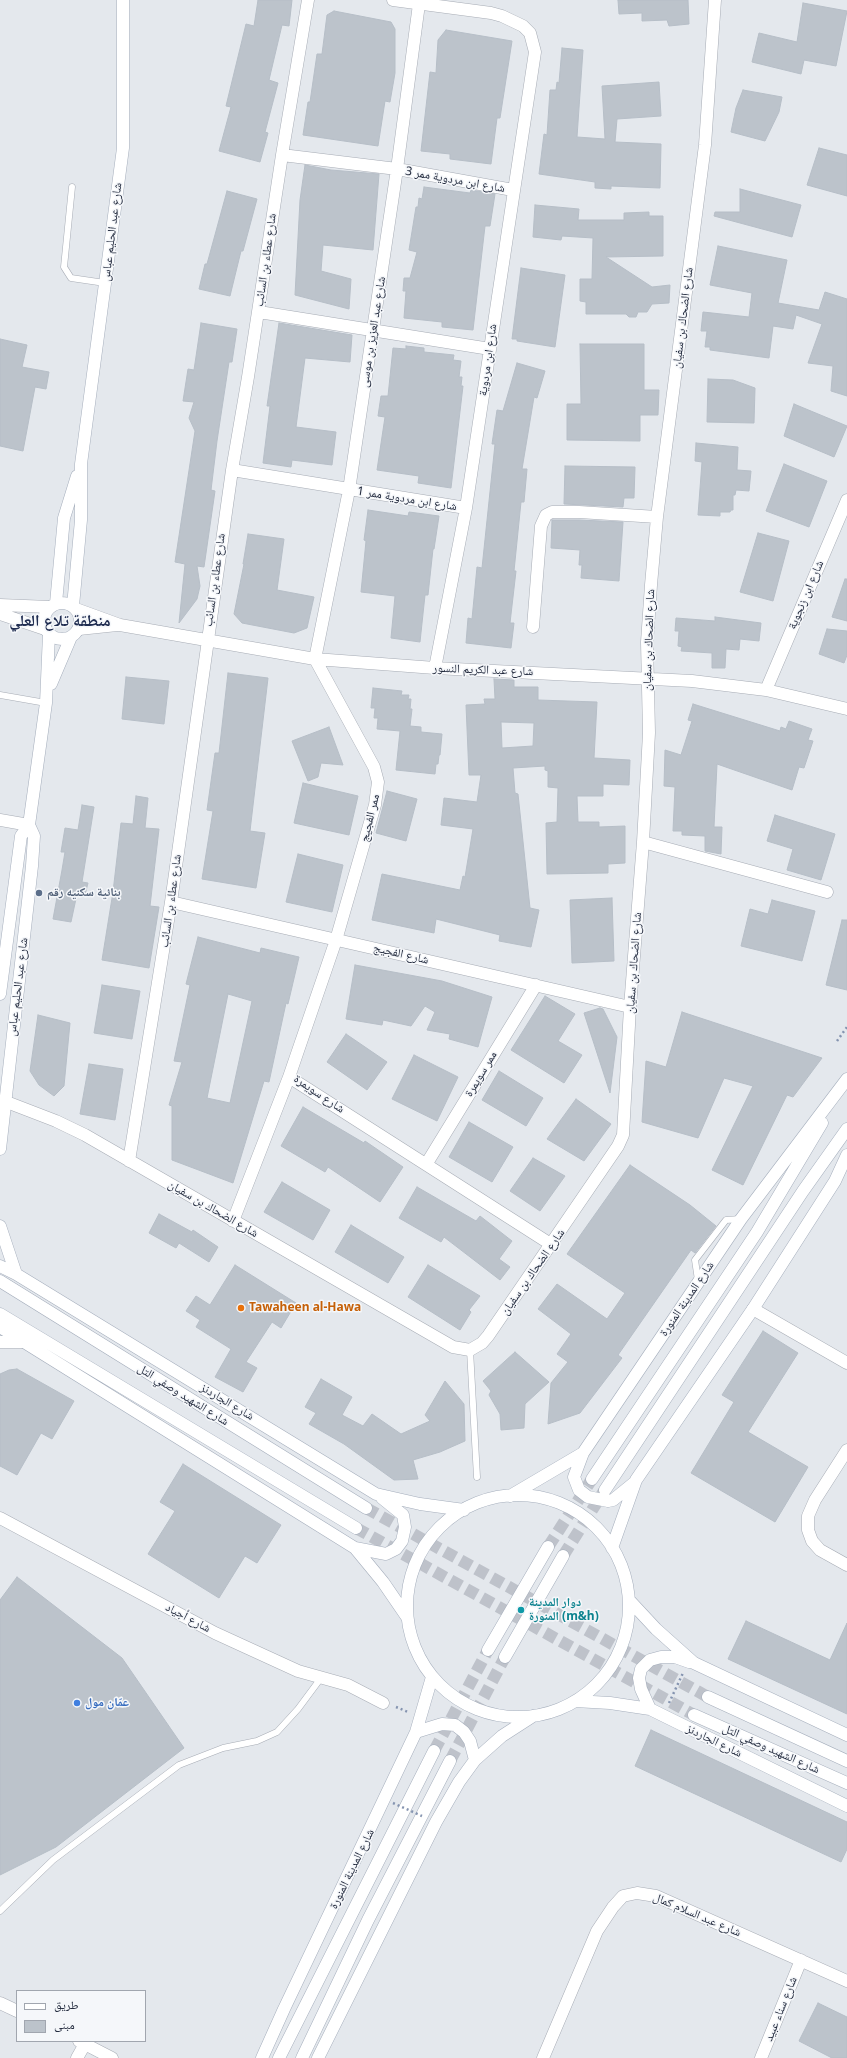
<!DOCTYPE html>
<meta charset="utf-8">
<style>
body{margin:0}
#map{position:relative;width:847px;height:2058px;overflow:hidden;background:#e4e8ed;font-family:"Noto Sans","Noto Naskh Arabic",sans-serif}
canvas{display:block}
.legend{position:absolute;left:16px;top:1990px;width:130px;height:52px;box-sizing:border-box;background:#f5f7fa;border:1px solid #a1a6af;margin:0;padding:5px 7px;list-style:none;font-size:12px;color:#242c3f}
.legend li{display:flex;align-items:center;gap:8px;height:20px}
.legend b{width:20px;border:1px solid #a1a6af}
</style>
<div id="map">
<canvas width="847" height="2058"></canvas>
<ul class="legend">
<li><b style="height:5px;background:#fff"></b>طريق</li>
<li><b style="height:11px;background:#bcc3cb"></b>مبنى</li>
</ul>
</div>
<script>
const c = document.querySelector('canvas').getContext('2d');
c.lineJoin = 'round';
function paint(path, color) { c.fillStyle = color; c.fill(path, 'evenodd'); }
const shape = rows => new Path2D(rows.map(r => 'M' + r).join(''));
function stroke(path, color, width, dash) { c.strokeStyle = color; c.lineWidth = width; c.lineCap = dash ? 'butt' : 'round'; c.setLineDash(dash || []); c.stroke(path); }
function label(font, color, halo, rows, align = 'center') {
  c.font = font + ' "Noto Sans","Noto Naskh Arabic",sans-serif'; c.lineWidth = 3; c.setLineDash([]); c.textBaseline = 'middle'; c.strokeStyle = halo; c.fillStyle = color; for (const [text, x, y, turn = 0] of rows) {
    c.save(); c.translate(x, y); c.rotate((+turn || 0) * Math.PI / 180); c.textAlign = isNaN(turn) ? turn : align; if (halo) c.strokeText(text, 0, 0); c.fillText(text, 0, 0); c.restore();
  }
}
const building = shape([
 [258,0,292,0,289,26,282,25,269,80,278,83,265,132,268,133,260,162,219,151,231,107,226,106,246,24,254,26,258,0],
 [618,0,688,0,689,24,669,26,667,20,642,21,642,13,619,14,618,0],
 [803,3,847,11,836,66,804,60,801,74,752,62,759,33,797,42,803,3],
 [334,11,391,22,395,29,395,73,390,102,385,101,378,146,303,135,308,102,310,102,317,54,322,54,327,15,334,11],
 [446,30,512,41,500,118,497,118,491,164,450,159,450,154,421,151,430,72,436,73,438,40,446,30],
 [562,48,583,50,577,137,605,139,602,86,659,82,661,116,617,119,615,142,661,144,660,188,611,186,611,189,595,188,595,182,539,174,544,134,547,135,550,90,556,90,557,82,559,83,562,48],
 [743,90,782,97,779,112,765,141,731,132,736,108,743,90],
 [819,148,847,155,847,196,807,185,819,148],
 [305,165,331,170,379,174,373,250,323,245,321,271,351,279,349,309,295,295,300,200,305,165],
 [424,187,470,193,471,190,495,194,490,226,485,226,473,330,442,327,442,322,404,318,406,291,403,291,404,278,410,278,417,252,409,250,416,207,418,207,419,198,422,199,424,187],
 [740,189,801,205,792,237,714,216,715,212,740,212,740,189],
 [227,191,257,199,243,251,241,251,230,296,199,289,205,264,207,264,227,191],
 [535,205,579,209,578,220,624,220,624,213,649,212,649,216,663,216,663,256,606,257,652,287,670,285,669,303,652,304,647,312,638,312,636,317,629,317,626,314,586,314,586,302,580,301,580,279,592,279,593,238,562,236,561,240,533,237,535,205],
 [718,246,787,260,778,303,819,310,825,292,847,299,847,396,831,391,833,366,808,363,822,324,796,315,793,329,773,326,769,358,710,350,710,347,705,347,707,331,701,331,703,312,749,317,752,293,710,285,718,246],
 [521,268,565,275,555,347,517,341,517,339,512,339,521,268],
 [201,323,237,329,232,362,229,362,217,441,211,490,215,491,204,567,197,566,200,586,197,599,179,623,185,564,175,562,195,431,189,418,194,402,183,401,188,369,194,370,201,323],
 [279,323,352,335,350,362,305,358,296,427,336,432,332,465,292,460,291,467,263,463,270,406,267,406,279,323],
 [0,339,27,345,22,367,49,372,46,389,35,387,23,451,0,446,0,339],
 [580,344,644,344,644,390,659,390,658,415,640,415,640,441,567,440,567,404,581,404,580,344],
 [406,346,424,348,424,352,454,355,453,360,461,361,459,377,462,377,461,386,463,386,451,488,418,483,419,476,377,470,385,417,378,416,381,396,388,396,393,348,406,349,406,346],
 [517,363,545,371,537,398,534,397,522,469,527,469,524,502,521,502,514,571,516,571,510,623,514,623,511,648,466,643,468,618,472,619,477,567,482,568,495,444,492,444,497,410,503,411,517,363],
 [708,379,733,380,755,388,754,423,707,422,708,379],
 [794,404,847,426,834,457,784,436,794,404],
 [696,443,738,447,737,470,751,471,749,491,736,490,735,495,733,495,733,510,731,510,730,512,720,512,720,516,698,515,702,462,695,461,696,443],
 [784,464,827,481,809,527,766,511,784,464],
 [565,466,635,467,634,498,624,498,623,507,564,504,565,466],
 [368,510,408,516,409,512,439,516,434,549,433,549,428,595,425,595,420,642,391,638,395,596,361,592,366,541,364,540,368,510],
 [552,520,579,520,623,522,619,581,581,578,582,565,579,565,580,550,551,548,552,520],
 [758,533,789,541,773,601,740,592,758,533],
 [248,534,284,539,277,590,314,597,307,628,294,633,242,623,234,614,244,564,243,564,248,534],
 [845,579,847,579,847,621,832,617,845,579],
 [715,617,761,623,759,641,740,639,739,650,726,649,725,668,712,668,712,653,681,651,682,647,678,646,679,631,675,631,676,618,715,621,715,617],
 [827,629,847,631,847,655,844,663,819,654,827,629],
 [228,673,268,678,250,831,265,833,256,888,202,879,213,811,207,810,215,753,219,753,228,673],
 [126,677,169,681,164,724,122,719,126,677],
 [494,679,514,680,514,687,538,687,538,700,597,702,594,758,630,760,629,785,603,784,603,796,577,796,578,822,599,822,599,827,625,826,625,863,608,864,608,873,547,874,546,823,557,822,558,788,548,787,548,771,545,770,545,766,513,768,515,793,518,794,530,908,539,910,531,947,499,941,500,935,436,919,434,933,372,920,382,874,460,890,463,876,465,877,473,829,441,825,444,798,477,802,481,775,469,775,466,705,485,704,484,699,495,699,494,679],
 [501,722,534,723,533,746,502,748,501,722],
 [373,688,402,691,401,695,409,695,408,699,411,699,410,709,412,709,410,726,421,727,421,732,442,734,440,755,439,755,438,764,436,764,435,774,396,770,400,731,377,729,378,718,374,718,375,708,371,708,373,688],
 [693,704,780,731,781,727,786,729,789,721,812,729,808,740,813,741,804,768,799,767,792,790,717,764,714,827,722,827,721,854,705,851,705,836,682,835,682,831,673,831,675,787,664,786,665,750,681,755,692,721,688,720,693,704],
 [329,727,343,765,321,763,318,777,308,781,292,741,329,727],
 [303,783,358,796,349,835,294,823,303,783],
 [387,791,417,799,406,841,376,833,387,791],
 [136,796,148,798,145,828,159,829,150,906,159,907,149,968,102,960,113,892,121,823,133,824,136,796],
 [82,805,94,807,82,882,88,883,85,895,77,894,71,922,53,919,62,870,65,852,61,852,65,828,78,830,82,805],
 [775,815,835,834,821,880,787,870,793,849,767,841,775,815],
 [298,854,343,865,332,912,286,902,298,854],
 [612,898,614,961,572,963,570,900,612,898],
 [772,900,815,911,802,961,741,946,750,909,768,914,772,900],
 [842,920,847,920,847,990,826,985,842,920],
 [198,937,260,953,261,948,299,957,288,1004,286,1003,269,1082,264,1081,233,1183,172,1160,172,1106,169,1105,182,1062,174,1061,190,985,186,984,198,937],
 [228,994,252,1001,230,1103,207,1098,228,994],
 [355,965,442,981,492,997,478,1047,449,1039,450,1034,427,1030,435,1012,425,1006,411,1026,383,1020,382,1025,346,1019,355,965],
 [102,985,140,991,132,1039,94,1033,102,985],
 [545,996,575,1014,558,1041,582,1055,564,1083,511,1050,545,996],
 [600,1008,603,1009,617,1037,610,1093,584,1013,600,1008],
 [682,1012,822,1058,793,1097,787,1095,743,1185,712,1170,753,1086,724,1078,698,1138,642,1122,646,1061,666,1067,682,1012],
 [38,1015,70,1023,64,1086,54,1096,39,1085,30,1071,38,1015],
 [346,1034,387,1062,367,1090,327,1062,346,1034],
 [414,1055,458,1077,437,1121,392,1099,414,1055],
 [89,1064,123,1069,115,1120,80,1114,89,1064],
 [499,1071,543,1098,526,1126,482,1100,499,1071],
 [576,1099,611,1124,584,1161,547,1139,576,1099],
 [303,1107,364,1143,365,1141,403,1167,380,1202,328,1167,325,1172,281,1146,303,1107],
 [469,1122,513,1147,492,1182,449,1157,469,1122],
 [533,1158,565,1176,540,1211,510,1191,533,1158],
 [630,1165,690,1205,716,1226,695,1253,691,1250,618,1355,622,1358,580,1413,548,1424,551,1383,568,1362,557,1354,571,1334,538,1309,557,1284,607,1319,625,1293,567,1254,630,1165],
 [282,1182,330,1210,313,1240,264,1212,282,1182],
 [417,1187,476,1221,480,1216,512,1241,499,1259,510,1267,500,1280,444,1237,441,1242,399,1218,417,1187],
 [159,1214,192,1232,193,1230,218,1247,209,1262,179,1243,176,1248,149,1233,159,1214],
 [351,1225,404,1257,388,1283,335,1252,351,1225],
 [235,1265,296,1303,281,1328,272,1322,246,1362,257,1368,243,1392,215,1377,231,1349,196,1327,200,1320,186,1311,196,1296,210,1305,235,1265],
 [428,1265,480,1296,469,1310,471,1312,460,1330,408,1297,428,1265],
 [763,1331,798,1353,748,1432,808,1467,775,1522,691,1473,734,1402,722,1395,763,1331],
 [515,1352,549,1382,525,1404,524,1428,501,1430,500,1414,489,1395,491,1391,483,1381,515,1352],
 [17,1369,74,1401,52,1439,41,1433,17,1475,0,1466,0,1374,9,1370,17,1369],
 [321,1379,352,1397,342,1415,363,1426,372,1414,401,1434,430,1421,425,1415,445,1381,464,1404,465,1441,440,1452,413,1460,418,1479,394,1480,344,1444,309,1424,316,1413,305,1407,321,1379],
 [183,1464,281,1525,257,1563,245,1556,219,1598,148,1554,175,1511,160,1502,183,1464],
 [17,1577,122,1658,184,1748,56,1847,0,1875,0,1600,17,1577],
 [746,1621,830,1660,847,1623,847,1714,728,1659,746,1621],
 [651,1730,847,1822,847,1849,841,1862,635,1766,651,1730],
 [818,2003,847,2017,847,2058,832,2058,799,2041,818,2003]
]);
const secondaryTunnel = shape([
 [366,1508,708,1697],
 [356,1528,694,1715],
 [548,1547,592,1479],
 [563,1556,604,1491],
 [434,1751,488,1650],
 [450,1761,505,1657]
]);
const path = shape([
 [837,1041,847,1027],
 [669,1703,683,1673],
 [396,1707,408,1712]
]);
const lane = shape([
 [72,187,64,267,71,278,105,283],
 [0,695,46,703],
 [698,1280,695,1260,726,1220,741,1219],
 [470,1350,477,1477],
 [0,1911,53,1860,179,1765,223,1748,257,1741,277,1732,298,1709,321,1678]
]);
const street = shape([
 [393,0,491,13,502,16,523,26,530,33,535,52,466,508,435,668],
 [419,4,397,169,349,490,315,659,374,767,378,782,375,805,336,940,289,1077,552,1245],
 [282,155,397,169,513,190],
 [259,312,490,349],
 [232,470,466,508],
 [0,605,50,607],
 [76,609,120,625,315,659,435,668,692,681,766,690,847,709],
 [0,614,45,629],
 [533,627,541,526,546,515,552,512,579,512,657,517],
 [79,629,117,625],
 [766,690,847,500],
 [0,820,29,825],
 [643,842,827,892],
 [171,902,630,1007],
 [4,1101,56,1121,85,1135,453,1347,470,1350,482,1343,488,1336,618,1146,623,1135,630,1007,643,842,649,733,647,642,651,585,657,517,705,145,715,0],
 [129,1161,171,902,232,470,248,377,282,155,308,0],
 [427,1163,536,985],
 [233,1221,289,1077],
 [753,1309,847,1363],
 [0,1342,24,1342],
 [847,1450,815,1500,808,1516,808,1530,812,1541,820,1550,847,1565],
 [0,1518,215,1633,298,1671,348,1685,383,1703],
 [0,2003,17,2011],
 [79,2041,112,2058],
 [77,2058,85,2044],
 [543,2058,597,1931,613,1907,623,1896,637,1893,656,1896,847,1981],
 [761,2058,801,1960]
]);
const secondary = shape([
 '44 621a18 18 0 1 1 36 0a18 18 0 1 1-36 0Z',
 [56,603,64,518,77,476],
 [73,606,81,520,81,464,123,148,123,0],
 [51,684,71,637],
 [0,994,21,836,29,825,46,703,49,634],
 [0,1149,32,866,34,836,29,825],
 [0,1226,16,1274],
 [0,1266,16,1274,376,1494,420,1504,464,1510],
 [0,1281,366,1508],
 [0,1314,356,1528],
 [0,1327,355,1548,383,1582,407,1617],
 [583,1453,574,1477,579,1490,588,1497,608,1501,613,1500,634,1483],
 [592,1479,757,1232,822,1123],
 [605,1490,803,1191,847,1129],
 '407 1606a111 111 0 1 1 222 0a111 111 0 1 1-222 0Z',
 [510,1496,583,1453,741,1219,847,1079],
 [355,1548,386,1554,396,1549,402,1541,405,1527,403,1515,382,1498],
 [612,1548,636,1480,753,1309,835,1181,847,1155],
 [629,1600,656,1629,694,1663,847,1735],
 [488,1650,548,1547],
 [505,1657,563,1556],
 [708,1697,847,1761],
 [575,1701,610,1703,650,1709,847,1806],
 [650,1709,641,1689,639,1678,641,1669,650,1660,661,1657,675,1657,689,1662],
 [694,1715,847,1783],
 [416,1732,442,1724,455,1725,464,1732,470,1741,475,1760],
 [262,2058,284,2009,416,1732,432,1677],
 [279,2058,434,1751],
 [302,2058,368,1920,450,1761],
 [318,2058,436,1822,459,1782,475,1760,502,1736,533,1716]
]);
const pathBridge = shape([
 [393,1803,422,1816]
]);
const markers = [
 [39,893,4,"#5c6f8a"],
 [241,1308,4,"#e8710a"],
 [521,1610,4,"#0f9aa8"],
 [77,1703,4,"#3f7fe0"]
];
const streetNames = [
 ["شارع ابن مردوية ممر 3",455,180,10],
 ["شارع عبد الحليم عباس",112,232,-83],
 ["شارع عطاء بن السائب",266,260,-82],
 ["شارع الضحاك بن سفيان",683,318,-83],
 ["شارع عبد العزيز بن موسى",373,332,-81],
 ["شارع ابن مردوية",488,360,-82],
 ["شارع ابن مردوية ممر 1",407,499,9],
 ["شارع عطاء بن السائب",215,580,-82],
 ["شارع ابن زنجوية",806,595,-67],
 ["شارع الضحاك بن سفيان",649,640,-88],
 ["شارع عبد الكريم النسور",483,670,2],
 ["ممر الفجيج",370,818,-76],
 ["شارع عطاء بن السائب",171,901,-82],
 ["شارع الفجيج",401,954,13],
 ["شارع الضحاك بن سفيان",634,963,-86],
 ["شارع عبد الحليم عباس",18,987,-83],
 ["ممر سويمرة",481,1074,-59],
 ["شارع سويمرة",319,1094,34],
 ["شارع الضحاك بن سفيان",213,1209,30],
 ["شارع الضحاك بن سفيان",533,1272,-55],
 ["شارع المدينة المنورة",687,1299,-56],
 ["شارع الشهيد وصفي التل",183,1395,32],
 ["شارع الجاردنز",227,1402,31],
 ["شارع أجياد",188,1618,28],
 ["شارع الجاردنز",714,1741,26],
 ["شارع الشهيد وصفي التل",771,1749,24],
 ["شارع المدينة المنورة",352,1869,-64],
 ["شارع عبد السلام كمال",697,1915,23],
 ["شارع سناء عبيد",781,2009,-68]
];
const serviceNames = [
 ["بنائية سكنيه رقم",47,893]
];
const foodNames = [
 ["Tawaheen al-Hawa",249,1308]
];
const cultureNames = [
 ["دوار المدينة",529,1603],
 ["المنورة (m&h)",529,1617]
];
const shopNames = [
 ["عمّان مول",85,1703]
];
const districtNames = [
 ["منطقة تلاع العلي",60,621]
];
paint(building, '#bcc3cb');
stroke(building, '#b6bec7', 1);
stroke(secondaryTunnel, '#bec2ca', 12, [12, 6]);
stroke(lane, '#a7acb5', 7);
stroke(street, '#a7acb5', 13);
stroke(secondary, '#a5aebc', 13);
stroke(path, '#8594b0', 2.5, [2, 3]);
stroke(lane, '#fff', 6);
stroke(street, '#fff', 12);
stroke(secondary, '#fff', 12);
stroke(pathBridge, '#8594b0', 2.5, [2, 3]);
for (const [x, y, r, color] of markers) { const dot = new Path2D(); dot.arc(x, y, r, 0, 2 * Math.PI); c.fillStyle = color; c.fill(dot); stroke(dot, '#f5f7fa', 1.5); }
label('12px', '#242c3f', '#f5f7fa', streetNames);
label('bold 12px', '#4e5e75', '#f5f7fa', serviceNames, 'left');
label('bold 12px', '#c56008', '#f5f7fa', foodNames, 'left');
label('bold 12px', '#0d838f', '#f5f7fa', cultureNames, 'left');
label('bold 12px', '#366cbe', '#f5f7fa', shopNames, 'left');
label('bold 16px', '#202d51', '#f5f7fa', districtNames);
</script>
